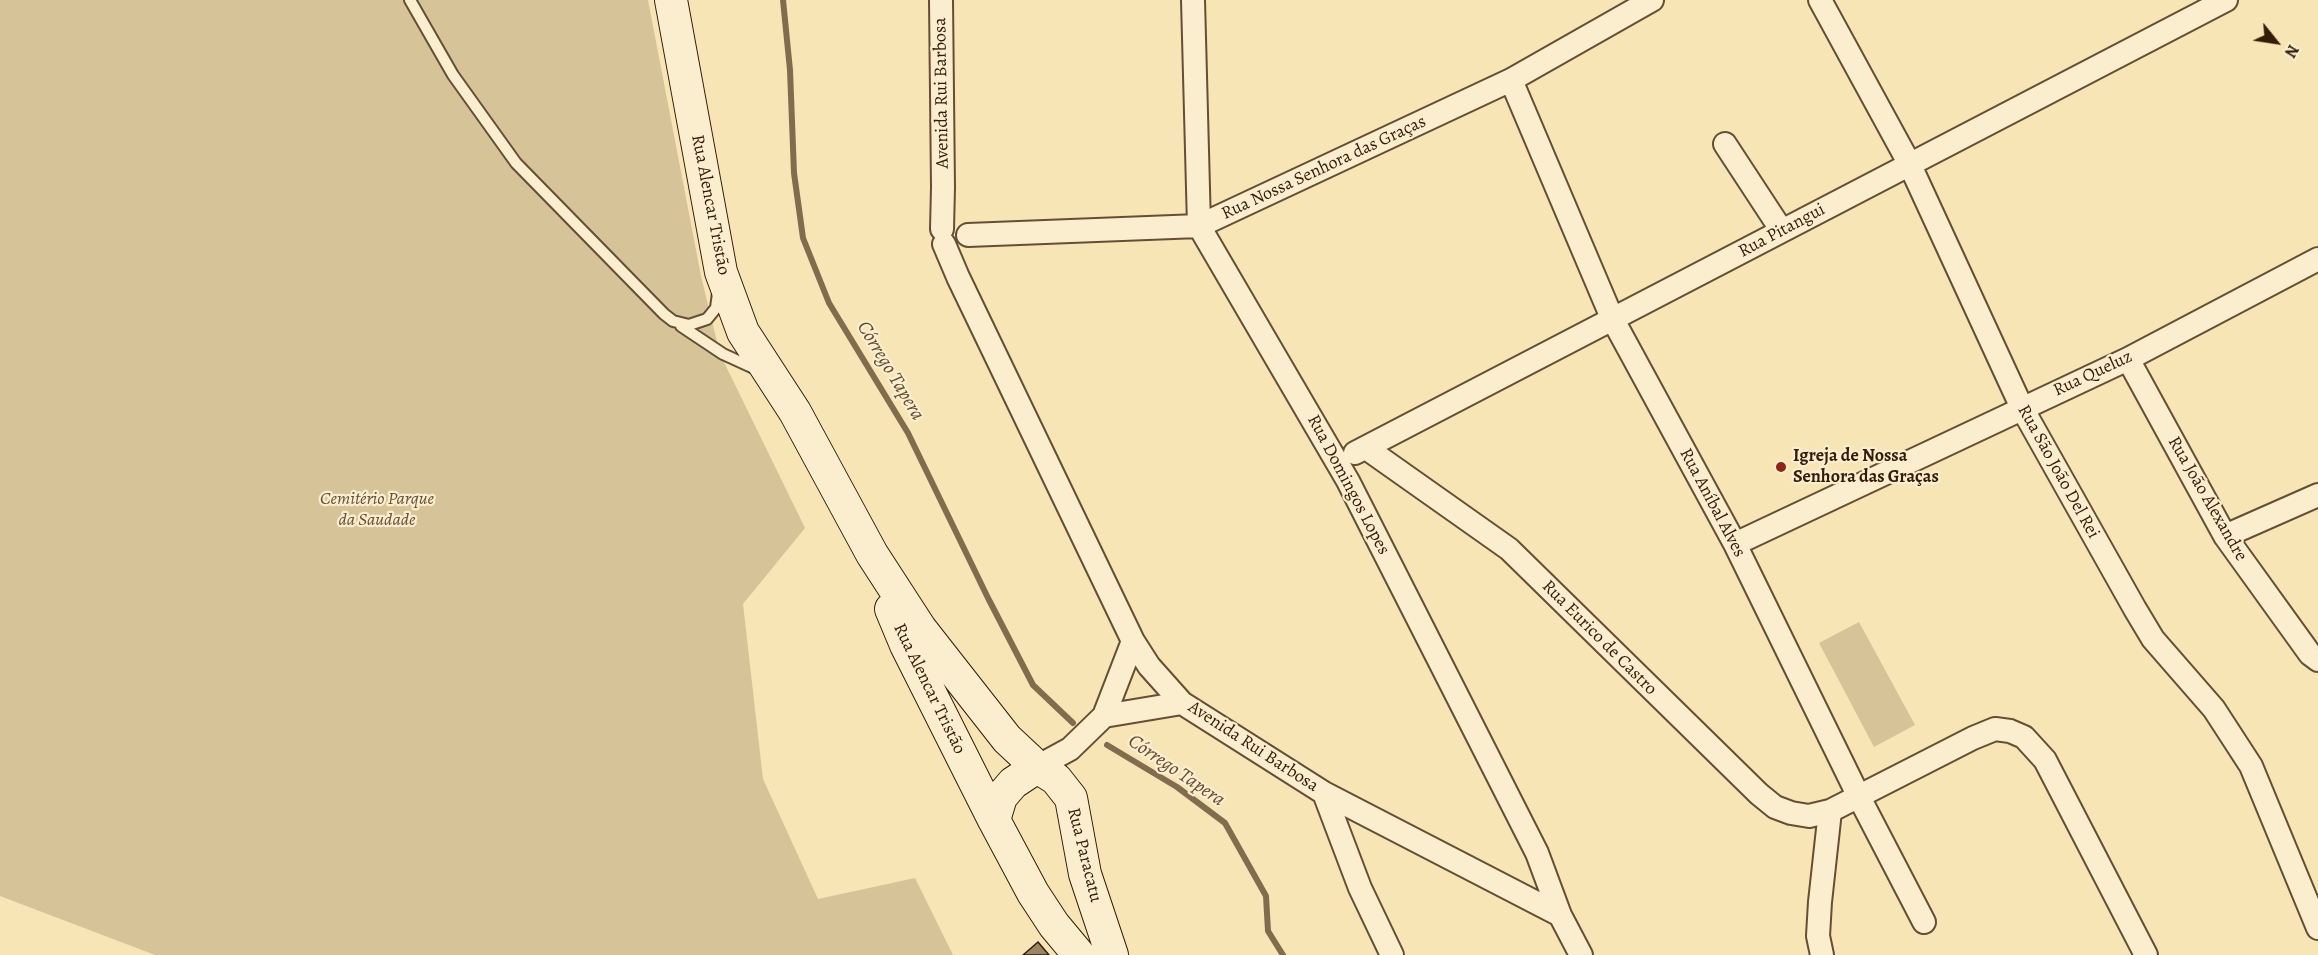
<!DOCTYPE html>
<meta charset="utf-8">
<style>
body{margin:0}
#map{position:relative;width:2318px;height:955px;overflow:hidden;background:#f7e5b5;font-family:Alegreya,serif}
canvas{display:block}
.north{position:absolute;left:2246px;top:12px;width:60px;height:60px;-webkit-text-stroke:4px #faeecf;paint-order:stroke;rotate:120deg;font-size:16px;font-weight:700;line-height:24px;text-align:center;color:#351c09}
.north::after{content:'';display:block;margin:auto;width:21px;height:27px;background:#351c09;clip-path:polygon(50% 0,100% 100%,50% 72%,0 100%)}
</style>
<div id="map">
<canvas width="2318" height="955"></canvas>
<div class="north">N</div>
</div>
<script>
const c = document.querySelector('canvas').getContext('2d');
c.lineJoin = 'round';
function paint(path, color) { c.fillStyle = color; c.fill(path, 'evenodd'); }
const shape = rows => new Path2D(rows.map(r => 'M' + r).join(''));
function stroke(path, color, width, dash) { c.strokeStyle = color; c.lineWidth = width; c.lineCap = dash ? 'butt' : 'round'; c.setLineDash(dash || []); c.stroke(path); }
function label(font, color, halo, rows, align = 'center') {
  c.font = font + ' Alegreya,serif'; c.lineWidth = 4.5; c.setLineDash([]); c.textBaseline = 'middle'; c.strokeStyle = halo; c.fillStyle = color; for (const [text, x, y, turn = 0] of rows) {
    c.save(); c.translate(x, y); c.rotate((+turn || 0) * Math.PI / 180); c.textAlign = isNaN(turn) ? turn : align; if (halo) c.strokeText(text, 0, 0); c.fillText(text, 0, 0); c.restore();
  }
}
const green = shape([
 [0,0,648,0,701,276,720,354,805,528,743,604,763,779,818,899,915,878,953,955,155,955,0,896],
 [1859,622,1915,725,1874,747,1819,643]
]);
const stream = shape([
 [783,0,790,70,794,173,803,238,829,303,908,433,988,598,1033,685,1073,723],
 [1107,745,1177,787,1225,823,1266,896,1268,931,1283,955]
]);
const building = shape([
 [1038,942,1049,955,1023,955,1038,942]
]);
const service = shape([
 [410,0,453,75,516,163,664,314,673,321,689,325,707,319,716,308,718,293],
 [681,326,723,354,758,370]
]);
const minor = shape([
 [941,0,943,187,942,229],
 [1193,0,1199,226,1348,481,1537,853,1560,915,1581,955],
 [1820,0,1909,163,2022,408,2135,609,2153,639,2214,709,2251,766,2318,928],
 [1511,80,1612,318,1735,544,1859,797,1924,922],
 [1725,144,1782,231],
 [968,235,1199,226,1511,80,1652,0],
 [944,244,958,277,1133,641,1149,666,1182,703,1324,793,1560,915],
 [2128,359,2225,536,2310,654,2318,660],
 [1366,448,1509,549,1759,794,1775,807,1791,813,1809,816,1830,811,1973,738,1995,729,2010,731,2024,737,2045,760,2146,955],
 [1355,453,2226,0],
 [2225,536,2318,495],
 [1735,544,2128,359,2318,259],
 [1104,716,1182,703],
 [1037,767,1070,749,1104,716,1133,641],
 [1324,793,1360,888,1392,955],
 [1822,955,1818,936,1820,902,1830,811]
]);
const secondary = shape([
 [671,0,721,272,743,332,795,412,872,554,920,628,1007,739,1037,767,1056,779,1071,798,1085,874,1112,955],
 [891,609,906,645,994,820,1033,893,1054,925,1079,955],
 [994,820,1001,797,1013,783,1037,767]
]);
const markers = [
 [1781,467,6,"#8f2418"]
];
const streetNames = [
 ["Avenida Rui Barbosa",942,93,-91],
 ["Rua Nossa Senhora das Graças",1324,168,-25],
 ["Rua Alencar Tristão",710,205,79],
 ["Rua Pitangui",1782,231,-28],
 ["Rua Queluz",2093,374,-25],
 ["Rua São João Del Rei",2058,472,61],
 ["Rua Domingos Lopes",1348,485,62],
 ["Rua João Alexandre",2207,499,60],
 ["Rua Aníbal Alves",1712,503,62],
 ["Rua Eurico de Castro",1599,638,45],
 ["Rua Alencar Tristão",929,689,64],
 ["Avenida Rui Barbosa",1253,747,33],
 ["Rua Paracatu",1084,855,76]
];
const poiNames = [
 ["Igreja de Nossa",1793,457],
 ["Senhora das Graças",1793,478]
];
const parkNames = [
 ["Cemitério Parque",377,500],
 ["da Saudade",377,521]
];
const waterNames = [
 ["Córrego Tapera",890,371,59],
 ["Córrego Tapera",1176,771,34]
];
paint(green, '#d6c398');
stroke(stream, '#826c4d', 6);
paint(building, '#9a8562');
stroke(building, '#351c09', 1.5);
stroke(service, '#664e34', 14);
stroke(minor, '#664e34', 26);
stroke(secondary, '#351c09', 34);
stroke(service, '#faeecf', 10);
stroke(minor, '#faeecf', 22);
stroke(secondary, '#faeecf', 32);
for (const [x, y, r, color] of markers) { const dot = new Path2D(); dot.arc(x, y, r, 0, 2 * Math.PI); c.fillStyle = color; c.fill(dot); stroke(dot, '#faeecf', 2); }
label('18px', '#351c09', '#faeecf', streetNames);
label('bold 18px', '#351c09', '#faeecf', poiNames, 'left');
label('italic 18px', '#654e34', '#faeecf', parkNames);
label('italic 20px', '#624b31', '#faeecf', waterNames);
</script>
